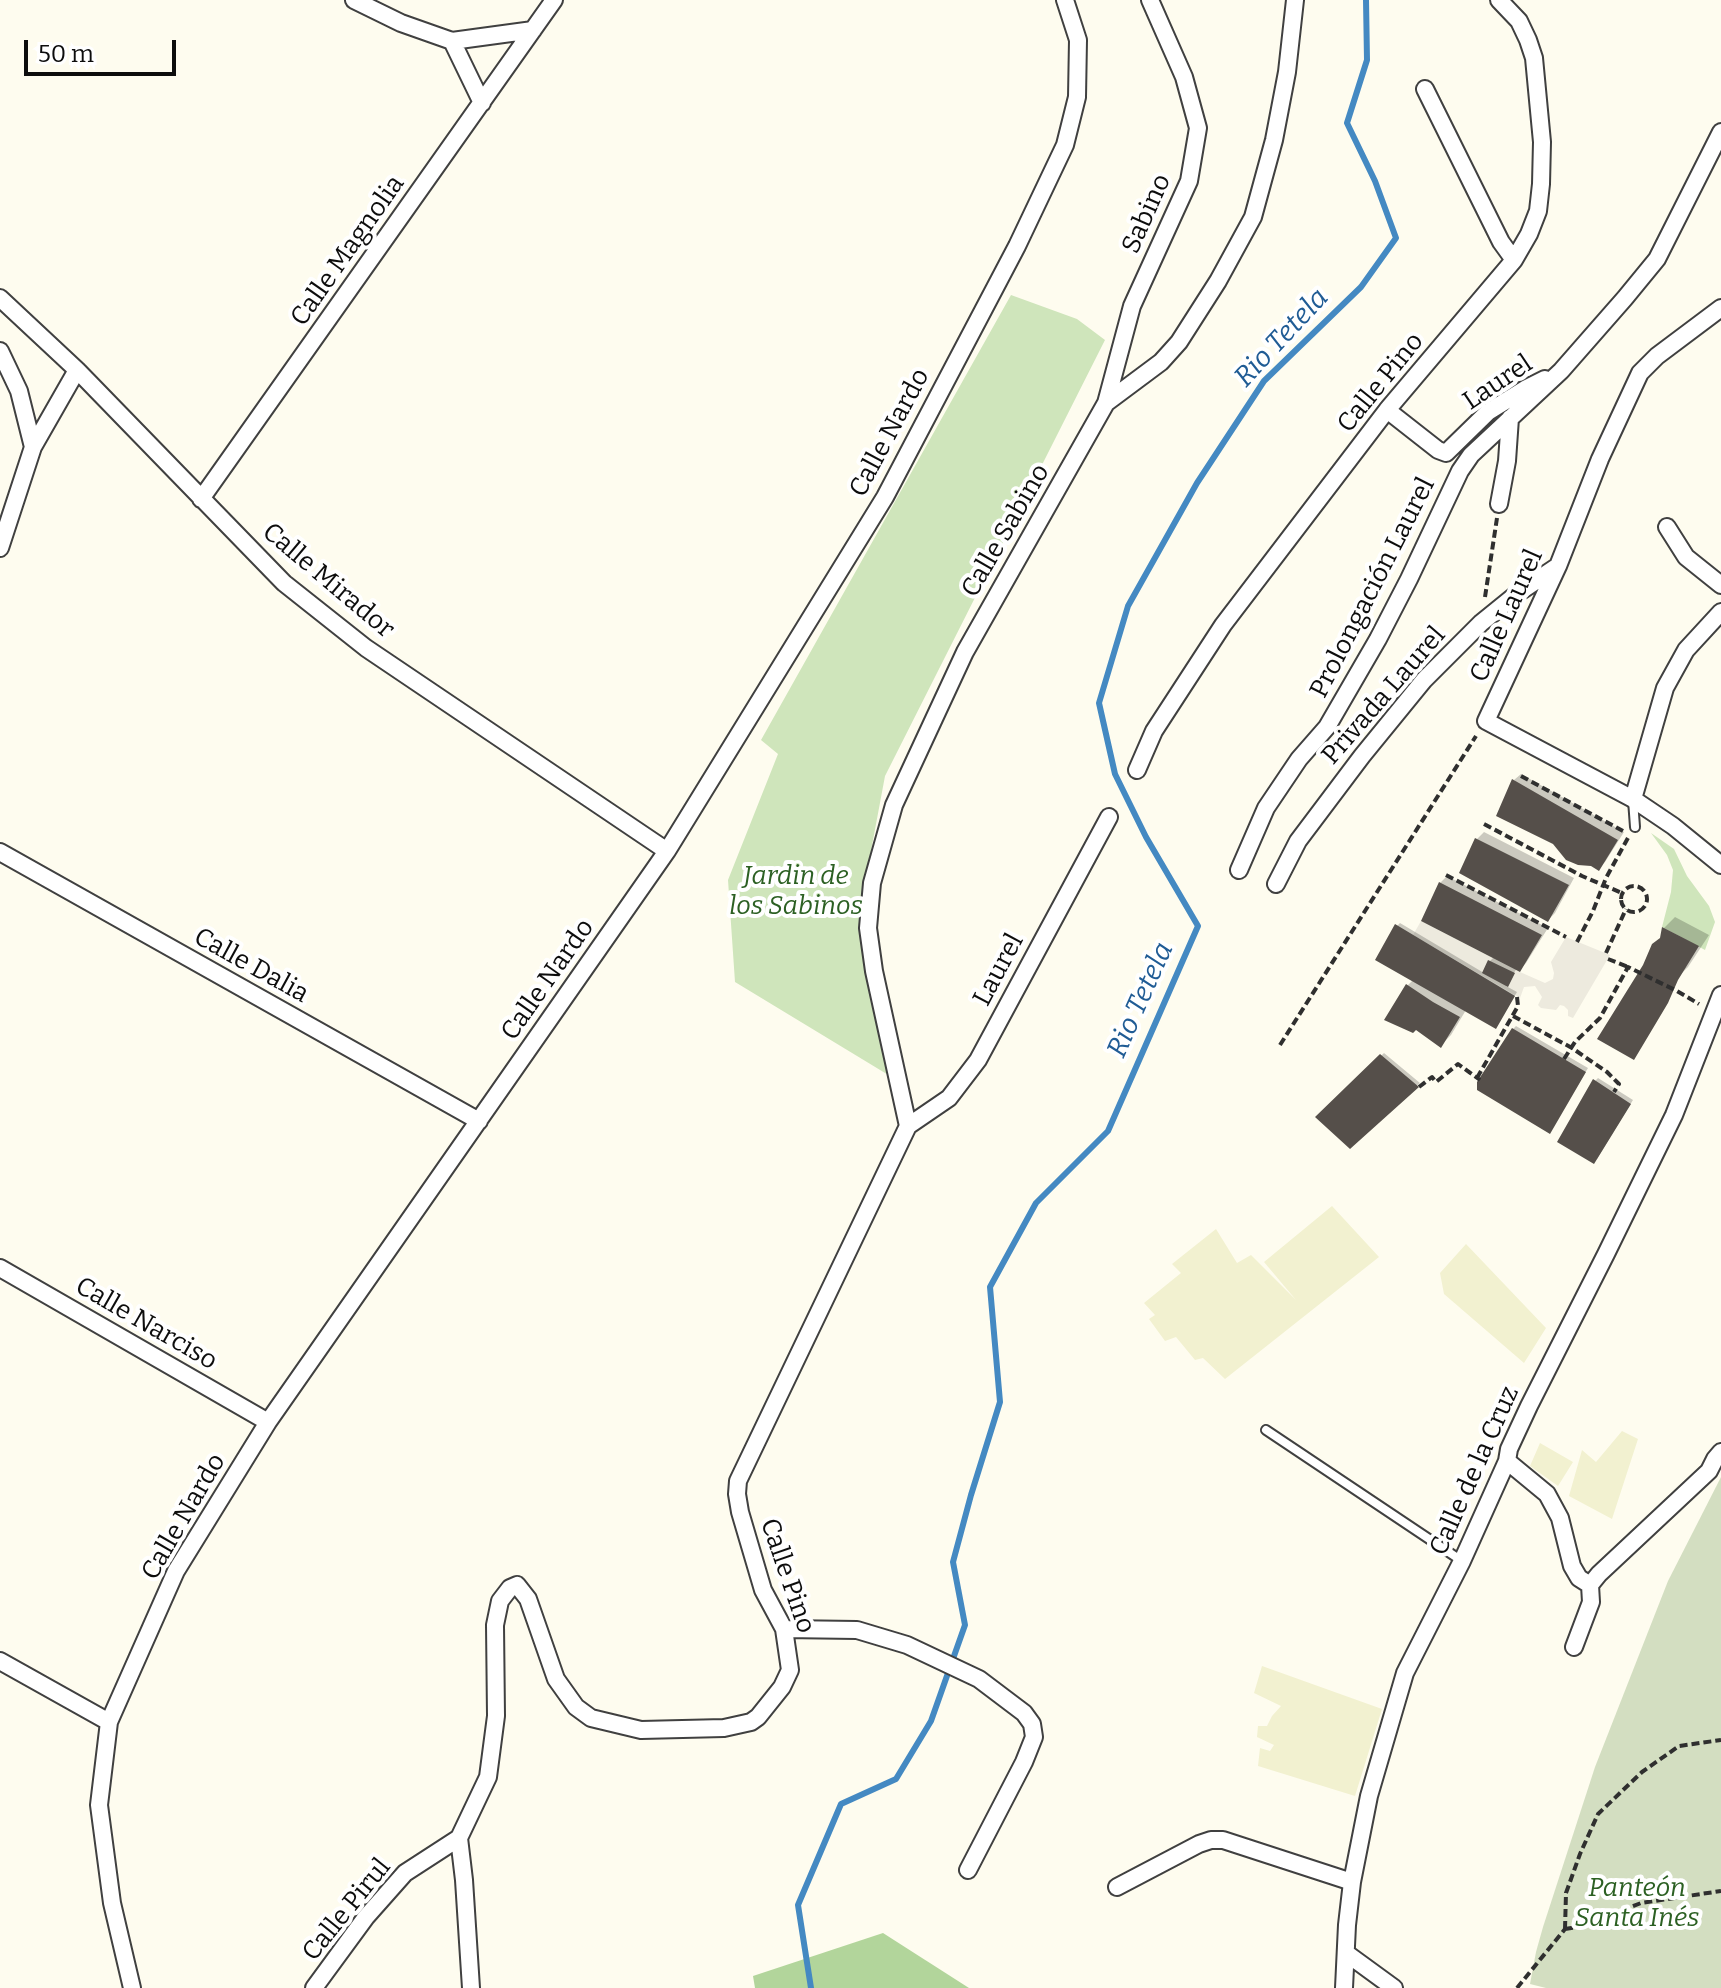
<!DOCTYPE html>
<meta charset="utf-8">
<style>
body{margin:0}
#map{position:relative;width:1721px;height:1988px;overflow:hidden;background:#fefcef;font-family:Bitter,serif}
canvas{display:block}
.scale{position:absolute;left:24px;top:40px;width:152px;height:36px;box-sizing:border-box;border:4px solid #0d0d0d;border-top:0;padding-left:10px;font-size:24px;line-height:28px;white-space:nowrap;color:#0d0d0d;-webkit-text-stroke:6px #fff;paint-order:stroke}
</style>
<div id="map">
<canvas width="1721" height="1988"></canvas>
<div class="scale">50 m</div>
</div>
<script>
const c = document.querySelector('canvas').getContext('2d');
c.lineJoin = 'round';
function paint(path, color) { c.fillStyle = color; c.fill(path, 'evenodd'); }
const shape = rows => new Path2D(rows.map(r => 'M' + r).join(''));
function stroke(path, color, width, dash) { c.strokeStyle = color; c.lineWidth = width; c.lineCap = dash ? 'butt' : 'round'; c.setLineDash(dash || []); c.stroke(path); }
function label(font, color, halo, rows, align = 'center') {
  c.font = font + ' Bitter,serif'; c.lineWidth = 8; c.setLineDash([]); c.textBaseline = 'middle'; c.strokeStyle = halo; c.fillStyle = color; for (const [text, x, y, turn = 0] of rows) {
    c.save(); c.translate(x, y); c.rotate((+turn || 0) * Math.PI / 180); c.textAlign = isNaN(turn) ? turn : align; if (halo) c.strokeText(text, 0, 0); c.fillText(text, 0, 0); c.restore();
  }
}
const farmland = shape([
 [1332,1206,1379,1257,1225,1379,1203,1358,1195,1360,1176,1337,1165,1341,1149,1319,1155,1315,1144,1303,1181,1273,1172,1264,1216,1229,1237,1263,1251,1255,1296,1300,1264,1262],
 [1466,1244,1546,1328,1524,1363,1444,1294,1440,1273],
 [1622,1431,1638,1439,1612,1519,1569,1496,1582,1450,1596,1462],
 [1540,1443,1573,1462,1558,1486,1530,1466],
 [1262,1666,1382,1709,1355,1796,1258,1766,1260,1748,1270,1751,1274,1745,1257,1737,1258,1726,1267,1726,1272,1716,1281,1706,1254,1693]
]);
const green = shape([
 [1011,295,1077,319,1105,340,885,776,859,915,890,1076,735,982,728,880,778,754,761,740],
 [1651,833,1674,849,1687,876,1709,906,1715,922,1705,950,1662,927,1671,892,1673,870,1667,855]
]);
const forest = shape([
 [883,1933,969,1988,755,1988,753,1976]
]);
const cemetery = shape([
 [1721,1477,1721,1988,1546,1988,1530,1984,1536,1952,1543,1927,1595,1767,1668,1581]
]);
const plaza = shape([
 [1421,921,1520,972,1545,983,1553,979,1554,973,1551,962,1566,937,1610,955,1573,1018,1568,1016,1568,1010,1564,1006,1560,1005,1556,1010,1541,1008,1538,1005,1542,997,1535,986,1524,987,1520,998,1413,935]
]);
const shadow = shape([
 [1521,774,1624,832,1605,862,1598,869,1514,780],
 [1484,832,1574,878,1555,913,1548,920,1477,839],
 [1447,876,1548,928,1526,963,1519,970,1517,968,1506,986,1517,992,1498,1024,1466,1010,1451,1035,1440,1046,1416,1028,1387,1019,1408,985,1413,980,1397,926,1400,923,1484,973,1490,961,1494,957,1440,883],
 [1675,917,1709,935,1688,967,1680,975,1662,937,1664,928],
 [1516,1026,1588,1068,1552,1129,1513,1029],
 [1384,1053,1420,1083,1350,1146,1318,1117],
 [1598,1078,1633,1100,1597,1159,1595,1081]
]);
const stream = shape([
 [811,1988,798,1905,841,1804,896,1779,931,1721,965,1625,953,1562,971,1495,1000,1402,990,1287,1036,1203,1108,1131,1198,926,1146,837,1115,774,1099,703,1128,606,1197,483,1264,381,1361,287,1396,238,1375,181,1347,123,1367,60,1366,0]
]);
const building = shape([
 [1512,779,1618,840,1599,871,1591,866,1578,865,1566,860,1553,844,1496,816],
 [1475,838,1569,885,1548,922,1459,873],
 [1439,882,1542,935,1520,972,1421,921],
 [1395,924,1515,996,1496,1029,1375,960],
 [1662,927,1699,946,1678,980,1668,1003,1634,1060,1597,1039,1643,965,1652,944,1660,938],
 [1488,960,1515,973,1508,987,1482,973],
 [1406,984,1433,1002,1460,1017,1441,1048,1416,1030,1413,1033,1384,1020],
 [1512,1028,1586,1072,1550,1134,1477,1090,1477,1082],
 [1380,1054,1419,1087,1350,1149,1315,1117],
 [1593,1079,1631,1104,1594,1164,1557,1142]
]);
const path = shape([
 [1485,597,1497,518],
 [1521,776,1623,831],
 [1484,824,1582,876,1622,893],
 [1446,875,1566,937],
 '1621 899a13 13 0 1 1 26 0a13 13 0 1 1-26 0Z',
 [1577,942,1593,911,1606,878,1629,836],
 [1606,953,1626,909],
 [1608,959,1628,967],
 [1513,1016,1572,1048,1607,1072,1619,1084,1614,1092],
 [1280,1045,1476,736],
 [1564,1059,1575,1042,1600,1018,1628,967,1677,991,1699,1004],
 [1477,1078,1518,1006,1517,997],
 [1419,1087,1432,1077,1436,1082,1458,1064,1480,1080],
 [1565,1929,1566,1893,1580,1854,1598,1814,1642,1772,1679,1746,1721,1740],
 [1565,1929,1583,1926,1641,1903,1721,1891],
 [1517,1988,1565,1929]
]);
const lane = shape([
 [1633,800,1635,827],
 [1266,1430,1462,1561]
]);
const street = shape([
 [354,0,401,23,452,41,533,30],
 [452,41,482,103],
 [1425,89,1501,242,1514,260],
 [0,298,77,370,284,583,366,648,667,851],
 [1721,308,1657,356,1640,373,1600,459,1558,566,1486,721,1633,799,1673,826,1721,865],
 [0,351,19,391,33,447],
 [1106,403,1132,306,1189,181,1198,128,1184,77,1150,0],
 [1387,410,1438,450,1446,453,1488,412,1525,389,1545,379],
 [201,499,554,0],
 [1499,504,1507,461,1510,418],
 [1667,527,1686,557,1721,585],
 [0,548,33,447,77,370],
 [1137,770,1154,731,1223,625,1387,410,1514,260,1529,234,1538,211,1541,184,1542,142,1534,58,1528,40,1519,21,1499,0],
 [1633,799,1665,688,1686,650,1721,612],
 [0,852,479,1121],
 [1239,870,1266,808,1299,759,1327,727,1378,639,1409,579,1460,471,1471,455,1561,371,1625,298,1657,259,1721,132],
 [1276,884,1298,841,1362,756,1424,680,1481,623,1518,593,1555,568],
 [908,1126,874,971,868,928,872,883,894,805,965,652,1106,403,1161,362,1179,342,1218,281,1253,217,1274,140,1287,72,1295,0],
 [0,1268,268,1422],
 [1507,1461,1547,1494,1560,1518,1572,1566,1579,1578,1590,1585,1599,1574,1709,1471,1715,1459,1721,1452],
 [784,1629,857,1630,907,1645,979,1679,1024,1713,1032,1724,1034,1737,1024,1762,968,1870],
 [1574,1647,1591,1602,1590,1585],
 [0,1661,109,1722],
 [459,1838,488,1777,496,1716,495,1625,500,1601,510,1588,517,1585,528,1599,556,1679,576,1707,591,1718,641,1730,724,1728,751,1722,758,1717,782,1687,790,1670,784,1629,763,1590,740,1512,737,1494,738,1481,908,1126,949,1098,978,1060,1109,817],
 [459,1838,464,1880,471,1988],
 [1117,1887,1199,1844,1211,1840,1223,1840,1352,1882],
 [1346,1953,1394,1988],
 [132,1988,112,1903,99,1805,109,1722,176,1571,268,1422,667,851,885,497,1017,246,1065,145,1077,97,1078,40,1065,0],
 [314,1988,366,1917,405,1873,459,1838],
 [1344,1988,1347,1925,1352,1882,1369,1796,1405,1673,1462,1561,1507,1461,1509,1449,1529,1406,1606,1254,1674,1115,1721,995]
]);
const streetNames = [
 ["Sabino",1147,214,-66],
 ["Calle Magnolia",348,251,-55],
 ["Calle Pino",1381,383,-51],
 ["Laurel",1498,383,-34],
 ["Calle Nardo",890,433,-62],
 ["Calle Sabino",1006,531,-60],
 ["Calle Mirador",328,581,40],
 ["Prolongación Laurel",1373,588,-63],
 ["Calle Laurel",1507,616,-66],
 ["Privada Laurel",1384,696,-49],
 ["Calle Dalia",251,966,29],
 ["Laurel",999,970,-62],
 ["Calle Nardo",548,980,-55],
 ["Calle Narciso",146,1324,30],
 ["Calle de la Cruz",1475,1471,-66],
 ["Calle Nardo",184,1517,-60],
 ["Calle Pino",787,1576,71],
 ["Calle Pirul",347,1910,-51]
];
const parkNames = [
 ["Jardin de",796,877],
 ["los Sabinos",796,907],
 ["Panteón",1637,1889],
 ["Santa Inés",1637,1919]
];
const waterNames = [
 ["Rio Tetela",1282,338,-47],
 ["Rio Tetela",1141,1000,-66]
];
paint(farmland, '#f2f1d0');
paint(green, '#cfe5bb');
paint(forest, '#b2d59b');
paint(cemetery, '#d3dec1');
paint(plaza, '#edeade');
paint(shadow, '#0003');
stroke(stream, '#4489c2', 6);
paint(building, '#554f4a');
stroke(lane, '#404040', 12);
stroke(street, '#404040', 20);
stroke(path, '#2f2f2f', 4, [8, 4]);
stroke(lane, '#fff', 8);
stroke(street, '#fff', 16);
label('26px', '#0d0d0d', '#fff', streetNames);
label('italic 26px', '#2c6023', '#fff', parkNames);
label('italic 28px', '#205c95', '#fff', waterNames);
</script>
